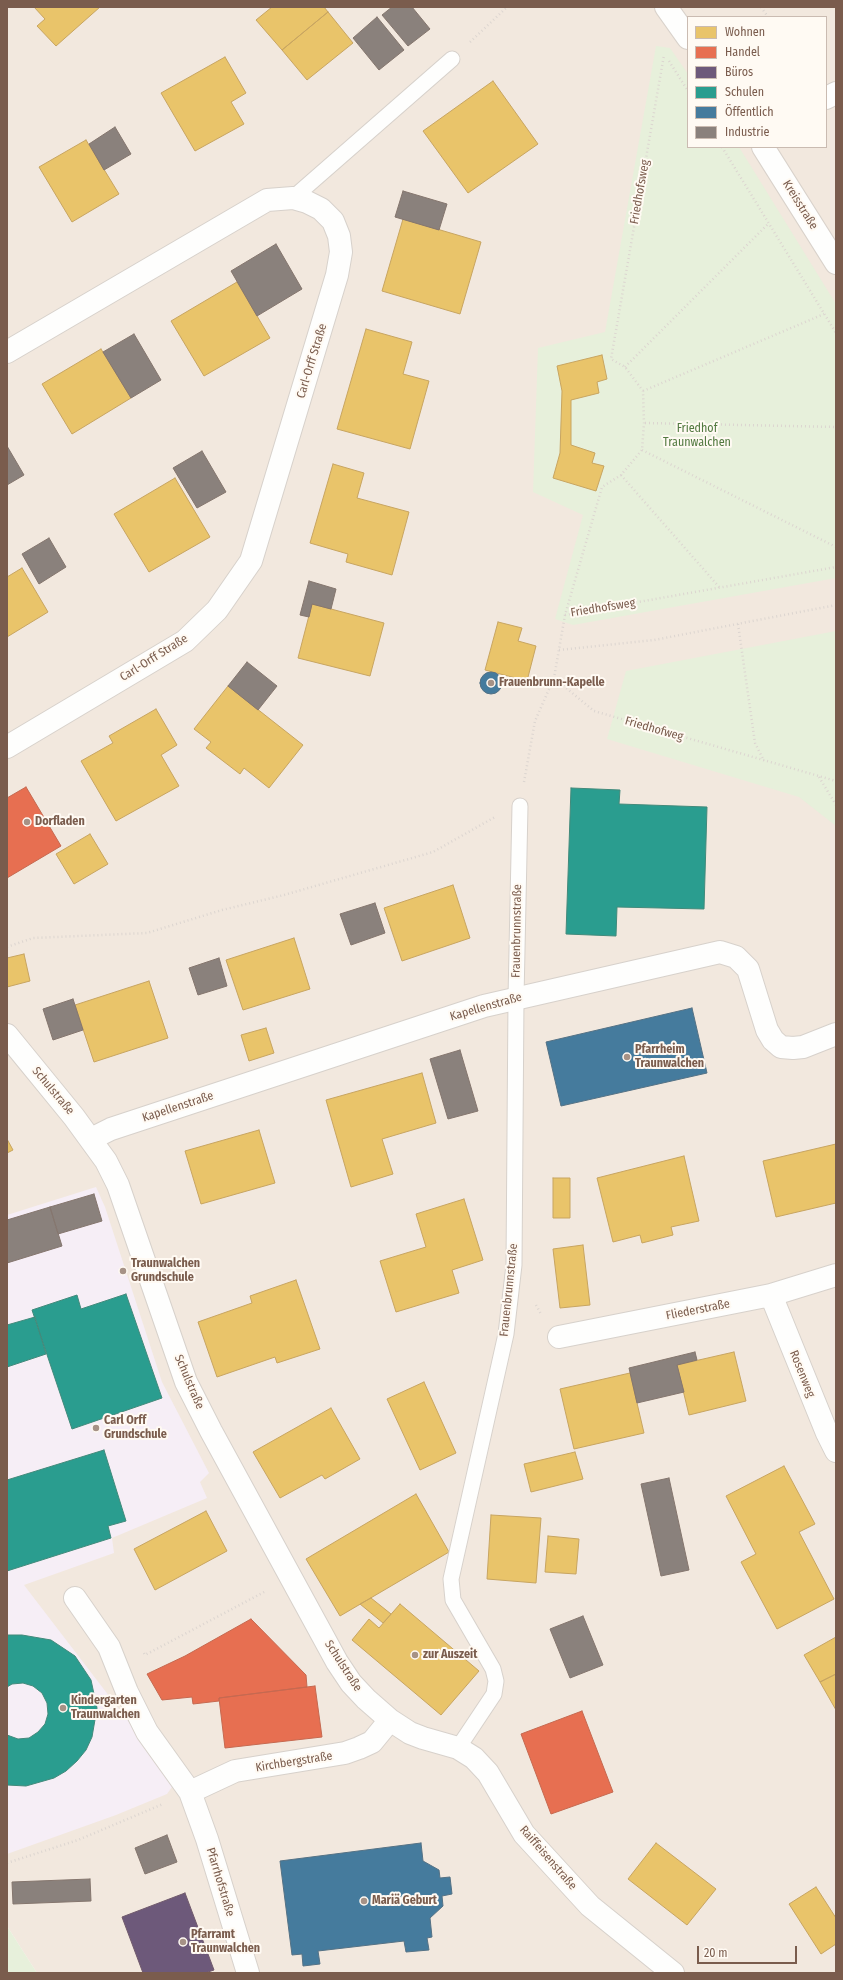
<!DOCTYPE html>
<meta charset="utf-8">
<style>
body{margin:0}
#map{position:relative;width:843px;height:1980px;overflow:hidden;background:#f9f5f0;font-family:"Fira Sans Condensed",sans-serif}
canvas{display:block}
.frame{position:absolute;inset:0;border:8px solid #7a5c4d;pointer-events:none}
.legend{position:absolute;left:687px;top:16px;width:140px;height:132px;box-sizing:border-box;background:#fffaf3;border:1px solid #cabbb1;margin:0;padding:5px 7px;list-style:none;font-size:12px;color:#7a5c4d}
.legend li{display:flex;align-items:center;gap:8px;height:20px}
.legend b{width:20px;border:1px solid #cabbb1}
.scale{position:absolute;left:697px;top:1946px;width:100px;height:18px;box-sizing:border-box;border:2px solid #7a5c4d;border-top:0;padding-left:5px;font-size:12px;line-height:14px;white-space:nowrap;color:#7a5c4d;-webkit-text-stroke:3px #fffaf3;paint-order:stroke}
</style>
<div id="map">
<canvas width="843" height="1980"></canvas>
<div class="frame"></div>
<ul class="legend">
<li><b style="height:11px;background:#e9c46a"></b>Wohnen</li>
<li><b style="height:11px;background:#e76f51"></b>Handel</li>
<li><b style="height:11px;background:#6d597a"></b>Büros</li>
<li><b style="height:11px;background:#2a9d8f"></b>Schulen</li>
<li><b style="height:11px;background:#457b9d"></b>Öffentlich</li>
<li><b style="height:11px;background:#8a817c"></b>Industrie</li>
</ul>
<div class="scale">20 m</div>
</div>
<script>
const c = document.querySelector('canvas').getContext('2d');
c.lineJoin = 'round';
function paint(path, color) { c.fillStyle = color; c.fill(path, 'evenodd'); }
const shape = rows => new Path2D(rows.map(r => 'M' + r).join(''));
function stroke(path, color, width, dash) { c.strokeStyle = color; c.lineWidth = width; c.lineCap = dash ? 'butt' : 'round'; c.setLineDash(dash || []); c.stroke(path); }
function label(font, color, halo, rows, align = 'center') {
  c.font = font + ' "Fira Sans Condensed",sans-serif'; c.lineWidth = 4; c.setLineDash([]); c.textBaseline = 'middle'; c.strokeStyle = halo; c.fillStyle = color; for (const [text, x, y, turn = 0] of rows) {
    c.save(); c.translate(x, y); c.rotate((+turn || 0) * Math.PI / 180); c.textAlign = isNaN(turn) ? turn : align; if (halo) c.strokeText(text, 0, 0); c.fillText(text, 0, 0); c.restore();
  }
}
const residential = shape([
 [7,7,836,7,836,1973,37,1973,7,1926],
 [688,17,826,17,826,147,688,147]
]);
const education = shape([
 [96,1187,105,1207,162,1382,209,1473,200,1482,207,1498,112,1538,114,1553,24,1585,129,1722,168,1777,172,1787,167,1794,116,1815,7,1854,7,1215]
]);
const green = shape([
 [656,46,670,48,688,74,688,147,739,147,836,304,836,578,573,625,555,619,583,515,533,492,538,348,605,332],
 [836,631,836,826,799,797,607,739,626,671],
 [7,1926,37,1973,7,1973]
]);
const homes = shape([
 [34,7,100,7,56,46,37,26,45,19,34,7],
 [272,7,324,7,328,12,282,50,256,20,272,7],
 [328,12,353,43,307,80,282,50,328,12],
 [225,57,246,93,231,102,244,124,195,151,161,93,225,57],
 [493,81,538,144,468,193,423,131,493,81],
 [86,140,119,194,72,222,39,167,86,140],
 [403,219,481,242,460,314,382,291,403,219],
 [237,282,270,338,204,376,171,321,237,282],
 [366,329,412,342,403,374,429,381,410,449,337,429,366,329],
 [101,349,131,398,72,434,42,384,101,349],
 [602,355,607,379,597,382,599,393,571,400,571,445,595,453,592,463,604,466,596,491,553,478,560,453,562,391,557,366,602,355],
 [333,464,364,473,357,498,409,512,392,575,346,562,348,554,310,543,333,464],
 [175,478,210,537,149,572,114,514,175,478],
 [22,568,48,612,7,637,7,577,22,568],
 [312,604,384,623,370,676,298,658,312,604],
 [498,622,522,628,518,641,536,646,527,681,485,670,498,622],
 [228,686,303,745,269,788,244,768,240,774,206,748,211,742,194,729,228,686],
 [156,709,177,745,161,755,179,786,116,821,81,761,113,743,109,736,156,709],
 [90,834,108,864,74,884,56,854,90,834],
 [453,885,470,938,402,961,384,908,453,885],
 [294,938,310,989,243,1010,226,960,294,938],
 [24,954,30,981,7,987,7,958,24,954],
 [149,981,168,1038,94,1062,75,1005,149,981],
 [266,1028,274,1053,249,1061,241,1035,266,1028],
 [422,1073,436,1123,382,1139,393,1174,351,1187,326,1100,422,1073],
 [259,1130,275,1183,201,1204,185,1151,259,1130],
 [7,1139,13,1150,7,1153,7,1139],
 [836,1144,836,1203,776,1217,763,1161,836,1144],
 [684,1156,699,1221,671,1227,673,1235,642,1243,640,1235,613,1242,597,1178,684,1156],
 [553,1178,570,1178,570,1218,553,1218,553,1178],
 [464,1199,483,1260,452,1270,459,1293,396,1312,380,1261,426,1247,416,1214,464,1199],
 [583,1245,590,1305,560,1308,553,1249,583,1245],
 [296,1280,320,1349,277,1363,275,1357,217,1377,198,1322,252,1303,250,1296,296,1280],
 [734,1352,746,1401,689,1415,677,1365,734,1352],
 [630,1373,644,1433,574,1449,560,1389,630,1373],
 [424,1382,456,1453,420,1470,387,1399,424,1382],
 [331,1408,360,1459,325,1479,322,1475,280,1498,253,1452,331,1408],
 [575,1452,583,1479,531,1492,524,1464,575,1452],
 [784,1466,815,1524,799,1532,834,1599,777,1629,741,1562,756,1554,726,1496,784,1466],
 [416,1494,449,1552,340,1616,306,1559,416,1494],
 [206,1511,227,1551,155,1590,134,1549,206,1511],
 [491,1515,541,1518,536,1583,487,1579,491,1515],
 [548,1536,579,1539,576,1574,545,1572,548,1536],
 [371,1598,391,1614,383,1623,360,1604,371,1598],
 [400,1604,479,1671,441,1715,352,1640,369,1619,379,1628,400,1604],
 [836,1637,836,1674,820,1682,804,1655,836,1637],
 [836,1674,836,1710,820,1682,836,1674],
 [656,1843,716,1889,687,1925,628,1879,656,1843],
 [816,1887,836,1918,836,1944,821,1954,789,1904,816,1887]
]);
const shops = shape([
 [26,787,61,846,7,878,7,798,26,787],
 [251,1619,306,1675,307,1687,219,1698,219,1701,193,1704,192,1697,162,1700,147,1674,185,1656,251,1619],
 [315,1686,322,1737,225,1748,219,1698,315,1686],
 [582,1711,613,1792,551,1814,521,1734,582,1711]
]);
const offices = shape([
 [185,1893,214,1970,205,1973,143,1973,122,1917,185,1893]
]);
const schools = shape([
 [571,788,620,790,619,804,707,807,704,909,617,907,616,936,566,934,571,788],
 [126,1294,162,1398,72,1429,32,1310,77,1295,81,1309,126,1294],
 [35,1317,46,1354,7,1367,7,1325,35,1317],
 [104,1450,126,1521,108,1526,111,1538,7,1571,7,1480,104,1450],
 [7,1635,22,1635,51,1640,75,1656,91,1680,97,1708,92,1737,86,1750,77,1761,66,1771,54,1778,26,1786,7,1785,7,1735,18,1739,29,1738,38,1732,45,1724,48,1714,47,1703,42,1693,33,1686,23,1683,12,1684,7,1687,7,1635]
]);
const public = shape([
 '480 683a11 11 0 1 1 22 0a11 11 0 1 1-22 0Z',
 [692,1008,707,1073,561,1106,546,1042,692,1008],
 [421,1843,423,1861,439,1870,440,1878,450,1877,452,1894,442,1896,443,1906,430,1918,432,1937,427,1938,429,1950,406,1952,404,1941,318,1951,320,1964,303,1966,302,1954,292,1955,280,1861,421,1843]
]);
const industry = shape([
 [392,7,412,7,430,29,408,46,382,15,392,7],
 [377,17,404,50,379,70,353,38,377,17],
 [115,127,131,154,104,170,89,144,115,127],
 [403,191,447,204,439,230,395,217,403,191],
 [276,244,302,289,257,316,231,271,276,244],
 [134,334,161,380,131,398,103,352,134,334],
 [7,446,24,475,7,485,7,446],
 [202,451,226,492,197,508,173,468,202,451],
 [49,538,66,567,39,584,22,554,49,538],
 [309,581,336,589,331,609,312,604,309,617,300,615,309,581],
 [247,662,277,686,258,710,228,686,247,662],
 [375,903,385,933,351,945,340,914,375,903],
 [219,958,227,986,198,995,189,968,219,958],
 [73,999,83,1030,53,1040,43,1009,73,999],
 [460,1050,478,1111,448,1119,430,1059,460,1050],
 [94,1194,102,1221,58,1234,50,1207,94,1194],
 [50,1207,62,1246,7,1263,7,1220,50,1207],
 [695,1352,697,1360,677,1365,684,1392,637,1403,629,1368,695,1352],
 [669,1478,689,1570,661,1576,641,1484,669,1478],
 [583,1616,603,1665,570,1678,550,1629,583,1616],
 [167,1835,177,1862,145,1874,135,1848,167,1835],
 [90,1879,91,1901,13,1904,12,1882,90,1879]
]);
const path = shape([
 [761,7,768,17],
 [470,42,507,7],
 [669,61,688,91],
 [722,147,836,333],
 [625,367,769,223],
 [643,391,824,314],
 [645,423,836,427],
 [642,450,836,547],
 [621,475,720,588],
 [565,615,836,567],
 [738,624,755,743,764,761],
 [559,650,654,640,836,605],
 [554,678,594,711,836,781],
 [819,777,836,805],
 [524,782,535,721,554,678,565,615,602,487,621,475,642,450,644,423,643,391,625,367,611,359,664,55],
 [7,947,33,938,147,933,222,910,284,895,433,852,495,817],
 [536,1305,541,1314],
 [144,1653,145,1655,266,1591],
 [7,1863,78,1840,163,1804]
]);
const lane = shape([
 [293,198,452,59],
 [458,1748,494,1694,496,1681,493,1669,453,1600,451,1579,506,1334,514,1265,516,998,520,806]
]);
const street = shape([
 [826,98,836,93],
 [7,352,267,200,293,198,307,202,321,209,333,221,339,236,341,252,337,275,251,561,217,610,185,641,7,747],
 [7,1035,74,1117,106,1161,118,1185,186,1382,211,1431,337,1662,351,1683,366,1699,390,1720,410,1733,423,1738,458,1748,474,1758,488,1773,524,1834,590,1906,673,1973],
 [91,1139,111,1129,484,1006,720,952,736,957,748,969,767,1030,773,1040,781,1047,793,1048,803,1047,836,1034],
 [771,1295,827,1433,836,1451],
 [559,1337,771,1295,836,1275],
 [75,1598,109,1647,127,1692,147,1732,190,1792,207,1839,248,1973],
 [190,1792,235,1771,345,1753,359,1748,372,1742,390,1720]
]);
const secondary = shape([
 [666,7,688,38],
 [763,147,836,263]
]);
const markers = [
 [491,683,4,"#a69286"],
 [27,822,4,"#a69286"],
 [627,1057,4,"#a69286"],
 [123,1271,4,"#a69286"],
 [96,1428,4,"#a69286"],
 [415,1655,4,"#a69286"],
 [63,1708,4,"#a69286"],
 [364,1901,4,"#a69286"],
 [183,1942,4,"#a69286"]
];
const streetNames = [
 ["Friedhofsweg",640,192,-80],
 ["Kreisstraße",800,205,58],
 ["Carl-Orff Straße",312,361,-73],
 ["Friedhofsweg",603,608,-9],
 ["Carl-Orff Straße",154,658,-32],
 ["Friedhofweg",654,729,16],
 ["Frauenbrunnstraße",517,931,-89],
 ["Kapellenstraße",486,1007,-16],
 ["Schulstraße",53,1091,50],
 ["Kapellenstraße",178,1107,-18],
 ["Frauenbrunnstraße",509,1290,-84],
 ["Fliederstraße",698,1310,-11],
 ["Rosenweg",802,1374,68],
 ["Schulstraße",189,1382,67],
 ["Schulstraße",343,1666,57],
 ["Kirchbergstraße",294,1762,-9],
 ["Raiffeisenstraße",548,1858,49],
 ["Pfarrhofstraße",220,1882,73]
];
const parkNames = [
 ["Friedhof",697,429],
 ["Traunwalchen",697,443]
];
const poiNames = [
 ["Frauenbrunn-Kapelle",499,683],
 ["Dorfladen",35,822],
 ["Pfarrheim",635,1050],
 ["Traunwalchen",635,1064],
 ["Traunwalchen",131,1264],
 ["Grundschule",131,1278],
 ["Carl Orff",104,1421],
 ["Grundschule",104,1435],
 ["zur Auszeit",423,1655],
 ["Kindergarten",71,1701],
 ["Traunwalchen",71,1715],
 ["Mariä Geburt",372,1901],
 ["Pfarramt",191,1935],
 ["Traunwalchen",191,1949]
];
paint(residential, '#f2e8de');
paint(education, '#f6eef6');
paint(green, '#e7f0db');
paint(homes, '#e9c46a');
stroke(homes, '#c8a561', 1);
paint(shops, '#e76f51');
stroke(shops, '#c66950', 1);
paint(offices, '#6d597a');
stroke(offices, '#715a6c', 1);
paint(schools, '#2a9d8f');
stroke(schools, '#428a7b', 1);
paint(public, '#457b9d');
stroke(public, '#557285', 1);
paint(industry, '#8a817c');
stroke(industry, '#85766e', 1);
stroke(lane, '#d7d1cb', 17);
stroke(street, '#d7d1cb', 24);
stroke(secondary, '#d9d2cb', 24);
stroke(path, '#dcd5d0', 2.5, [1, 3]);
stroke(lane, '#fefefd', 15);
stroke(street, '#fefefd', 22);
stroke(secondary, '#fefefd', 22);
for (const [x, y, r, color] of markers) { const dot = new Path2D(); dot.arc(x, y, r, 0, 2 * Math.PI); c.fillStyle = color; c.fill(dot); stroke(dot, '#fffaf3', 1.5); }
label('12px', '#7a5c4d', '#fffaf3', streetNames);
label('12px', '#537a41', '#fffaf3', parkNames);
label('bold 12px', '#7a5c4d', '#fffaf3', poiNames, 'left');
</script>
